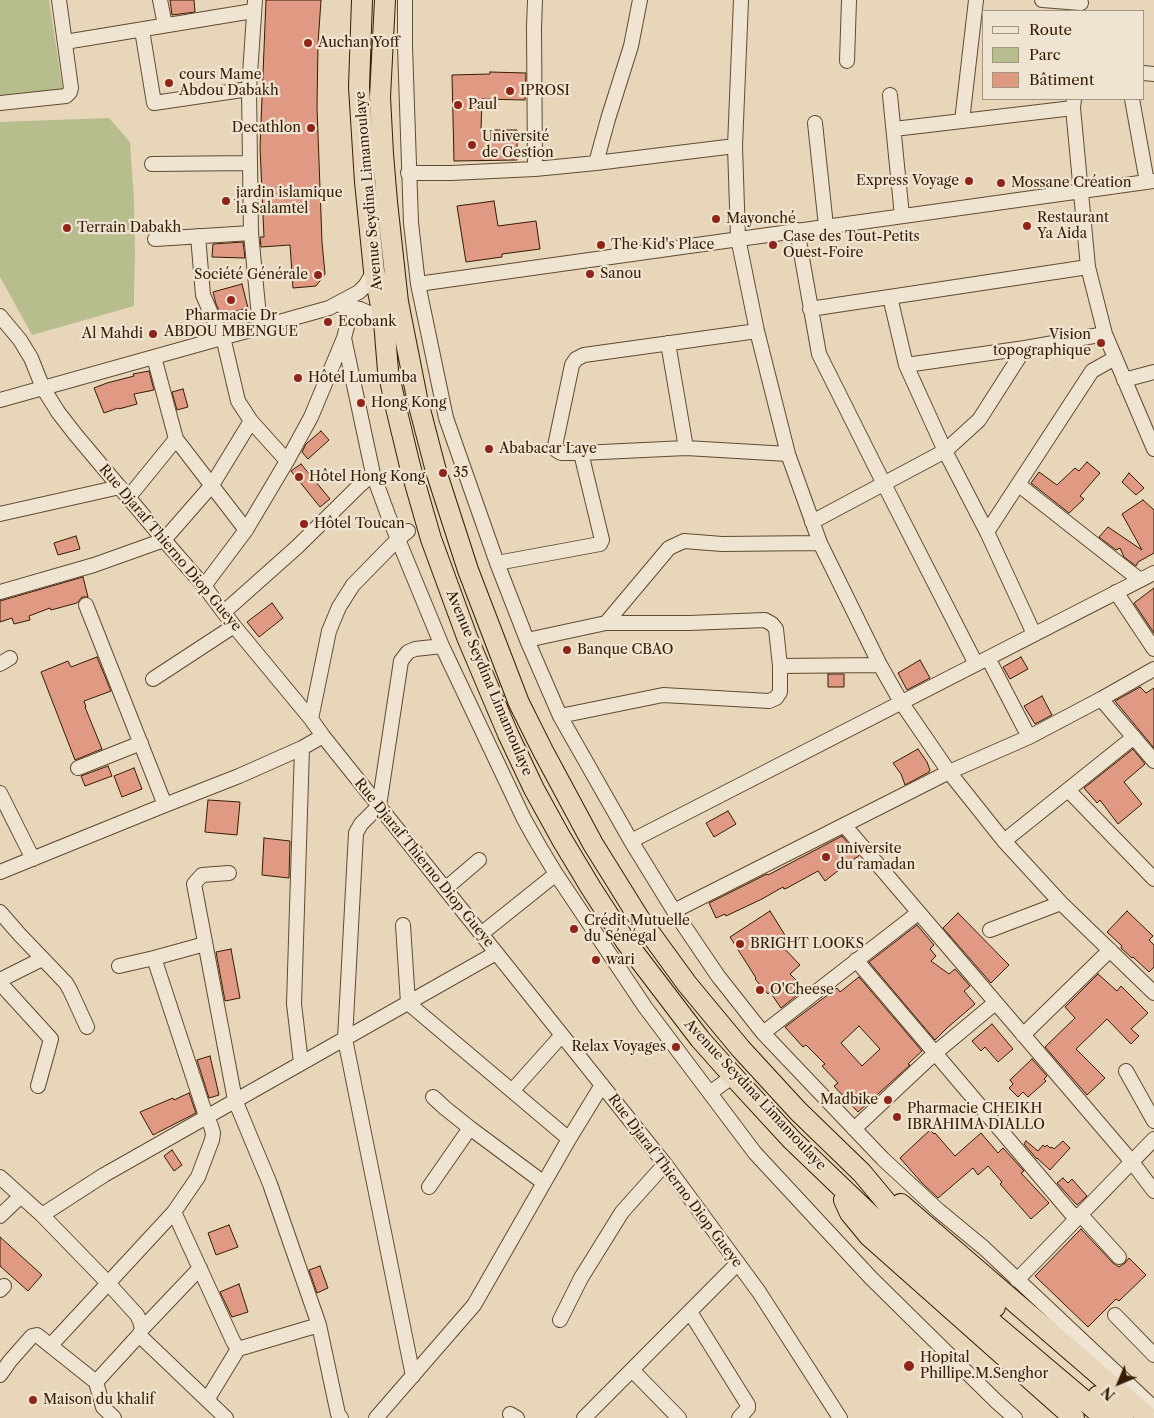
<!DOCTYPE html>
<meta charset="utf-8">
<style>
body{margin:0}
#map{position:relative;width:1154px;height:1418px;overflow:hidden;background:#e7d6b9;font-family:"Libre Caslon Text",serif}
canvas{display:block}
.legend{position:absolute;left:982px;top:10px;width:162px;height:90px;box-sizing:border-box;background:#efe4d2;border:1px solid #a5947f;margin:0;padding:6px 9px;list-style:none;font-size:15px;color:#361c02}
.legend li{display:flex;align-items:center;gap:10px;height:25px}
.legend b{width:25px;border:1px solid #a5947f}
.north{position:absolute;left:1094px;top:1358px;width:50px;height:50px;-webkit-text-stroke:4px #efe4d2;paint-order:stroke;rotate:225deg;font-size:14px;font-weight:700;line-height:20px;text-align:center;color:#361c02}
.north::after{content:'';display:block;margin:auto;width:18px;height:22px;background:#361c02;clip-path:polygon(50% 0,100% 100%,50% 72%,0 100%)}
</style>
<div id="map">
<canvas width="1154" height="1418"></canvas>
<ul class="legend">
<li><b style="height:6px;background:#efe4d2"></b>Route</li>
<li><b style="height:14px;background:#b8bd8d"></b>Parc</li>
<li><b style="height:14px;background:#e09a84"></b>Bâtiment</li>
</ul>
<div class="north">N</div>
</div>
<script>
const c = document.querySelector('canvas').getContext('2d');
c.lineJoin = 'round';
function paint(path, color) { c.fillStyle = color; c.fill(path, 'evenodd'); }
const shape = rows => new Path2D(rows.map(r => 'M' + r).join(''));
function stroke(path, color, width, dash) { c.strokeStyle = color; c.lineWidth = width; c.lineCap = dash ? 'butt' : 'round'; c.setLineDash(dash || []); c.stroke(path); }
function label(font, color, halo, rows, align = 'center') {
  c.font = font + ' "Libre Caslon Text",serif'; c.lineWidth = 4.5; c.setLineDash([]); c.textBaseline = 'middle'; c.strokeStyle = halo; c.fillStyle = color; for (const [text, x, y, turn = 0] of rows) {
    c.save(); c.translate(x, y); c.rotate((+turn || 0) * Math.PI / 180); c.textAlign = isNaN(turn) ? turn : align; if (halo) c.strokeText(text, 0, 0); c.fillText(text, 0, 0); c.restore();
  }
}
const green = shape([
 [0,0,49,0,63,91,0,96],
 [109,118,130,142,134,200,135,256,134,293,134,306,32,335,0,277,0,122]
]);
const building = shape([
 [170,0,194,0,195,12,172,15,170,0],
 [266,0,321,0,318,44,317,107,322,242,325,274,316,286,293,288,290,245,261,247,260,237,264,237,260,147,266,0],
 [490,72,526,73,525,100,482,99,481,130,517,130,517,160,454,161,452,75,490,74,490,72],
 [494,201,498,226,536,221,540,249,502,254,502,257,466,262,457,206,494,201],
 [243,242,245,258,212,257,213,244,243,242],
 [242,284,248,308,221,315,216,304,213,292,242,284],
 [149,371,154,390,134,394,137,404,119,409,118,408,104,413,94,388,107,383,134,376,133,374,149,371],
 [183,389,188,407,177,410,172,392,183,389],
 [321,431,329,440,308,459,302,452,306,444,321,431],
 [1087,462,1100,473,1080,496,1084,499,1069,513,1031,483,1039,472,1057,485,1075,468,1079,471,1087,462],
 [301,464,330,499,320,507,291,471,301,464],
 [1129,473,1144,488,1136,495,1122,482,1129,473],
 [1143,500,1154,510,1154,553,1138,562,1136,566,1124,557,1120,548,1116,550,1099,537,1108,527,1142,550,1122,514,1143,500],
 [76,536,80,549,58,555,54,543,76,536],
 [83,577,88,597,82,597,77,603,51,610,50,608,29,616,30,620,14,624,12,618,0,622,0,601,83,577],
 [1154,588,1154,633,1134,603,1154,588],
 [272,603,283,618,259,637,247,622,272,603],
 [97,657,111,691,84,701,86,707,85,707,102,749,75,760,41,672,68,661,71,667,97,657],
 [1021,657,1028,669,1010,679,1003,667,1021,657],
 [920,660,930,678,907,690,898,673,920,660],
 [828,674,844,674,844,687,828,687,828,674],
 [1140,687,1146,693,1154,688,1154,748,1115,701,1140,687],
 [1042,696,1052,715,1035,724,1024,706,1042,696],
 [918,749,927,762,930,770,929,772,905,785,901,774,893,763,918,749],
 [1133,749,1145,764,1124,782,1142,804,1118,824,1100,800,1097,803,1084,788,1133,749],
 [108,766,112,776,85,786,81,776,108,766],
 [134,768,142,789,122,797,114,776,134,768],
 [208,800,240,802,237,835,205,832,208,800],
 [728,811,736,824,714,837,706,823,728,811],
 [842,836,859,856,849,862,825,881,818,871,787,888,784,889,783,887,762,899,726,916,725,914,716,918,709,903,767,874,768,875,842,836],
 [264,838,290,841,289,878,262,875,264,838],
 [770,911,788,940,780,944,800,965,790,974,805,989,781,1008,770,992,768,994,755,979,756,978,730,937,770,911],
 [1127,911,1153,936,1149,940,1154,945,1154,967,1149,972,1133,957,1132,958,1121,948,1122,946,1107,932,1127,911],
 [958,913,1009,965,991,983,943,928,958,913],
 [917,925,934,945,930,949,936,956,931,961,949,974,955,969,970,986,964,991,975,1004,947,1028,935,1040,869,962,917,925],
 [231,949,240,998,225,1001,216,952,231,949],
 [1098,974,1117,991,1121,986,1148,1013,1131,1029,1139,1036,1131,1044,1107,1019,1076,1049,1105,1078,1087,1095,1045,1047,1075,1018,1065,1007,1098,974],
 [859,977,922,1051,908,1064,910,1065,858,1112,834,1086,838,1083,822,1066,825,1064,806,1045,803,1047,785,1027,837,988,840,992,859,977],
 [859,1026,880,1049,862,1066,841,1043,859,1026],
 [992,1024,1013,1049,998,1062,985,1047,981,1051,972,1041,992,1024],
 [210,1056,219,1095,209,1098,197,1060,210,1056],
 [1032,1059,1047,1076,1044,1079,1046,1081,1028,1097,1023,1092,1018,1097,1009,1088,1013,1084,1010,1080,1032,1059],
 [189,1093,196,1113,153,1135,140,1112,173,1098,174,1100,189,1093],
 [930,1130,934,1134,935,1133,955,1156,981,1133,998,1153,1003,1148,1024,1171,1021,1173,1049,1203,1031,1219,1000,1184,1002,1182,988,1166,978,1175,973,1168,938,1198,922,1183,900,1158,930,1130],
 [1026,1141,1038,1151,1043,1145,1045,1147,1047,1145,1050,1148,1052,1147,1054,1149,1063,1141,1070,1148,1050,1170,1037,1158,1037,1159,1024,1144,1026,1141],
 [172,1150,182,1165,174,1171,164,1156,172,1150],
 [1063,1178,1068,1183,1072,1179,1087,1196,1077,1205,1057,1183,1063,1178],
 [229,1225,238,1247,216,1255,208,1233,229,1225],
 [1081,1229,1113,1263,1119,1267,1125,1263,1129,1258,1146,1275,1119,1301,1116,1299,1088,1327,1035,1276,1081,1229],
 [0,1237,42,1275,28,1291,0,1266,0,1237],
 [320,1266,328,1288,317,1293,309,1270,320,1266],
 [239,1284,248,1312,232,1317,220,1292,239,1284]
]);
const minor = shape([
 [160,0,165,25],
 [255,0,249,89,250,163,251,233,260,327],
 [405,0,405,47,411,223,418,284,446,418,497,563,527,640,560,716,631,841,674,911,718,976,763,1033,883,1159,938,1210,984,1248,1154,1408],
 [741,0,735,146,738,238,757,331,788,454,820,543,880,665,901,702,949,772,1004,841,1061,903,1154,993],
 [1042,0,1081,3],
 [142,30,154,103,249,89],
 [65,42,253,11],
 [847,61,849,0],
 [1143,73,1154,74],
 [890,95,902,216],
 [1074,99,1073,108,1088,267,1105,334,1154,449],
 [1132,99,1147,182],
 [0,103,66,96,70,92,71,88,59,0],
 [962,121,976,0],
 [815,123,826,226],
 [894,129,1073,108],
 [596,163,608,119,631,46,640,0],
 [152,164,250,163],
 [535,169,596,163,735,146],
 [408,173,451,173,535,169,534,28,535,0],
 [797,230,819,354,884,484,976,664],
 [198,236,203,295,213,318,223,337,238,401,251,421,287,461],
 [155,239,251,233],
 [418,284,1154,181],
 [890,297,906,365,945,451,987,532,1034,634],
 [343,307,352,307,360,309,369,313,384,321],
 [352,307,344,338,373,474,388,515,442,646,524,819,538,844,556,874,645,1007,755,1153,871,1278,997,1402,1015,1418],
 [810,309,1088,267],
 [0,316,20,340,31,358,43,388,58,412,75,434,164,540,204,586,234,626,311,719,323,736,665,1164,759,1292,840,1418],
 [757,331,584,355,576,359,572,365,555,446,556,450,561,453,581,453,686,448,788,454],
 [668,343,686,448],
 [154,357,176,439,246,530],
 [906,365,1025,348,1105,334],
 [1124,380,1154,372],
 [0,400,329,308,359,292,365,286,374,271],
 [1019,485,1140,580],
 [128,498,176,439],
 [0,514,120,487],
 [812,522,945,451,979,420,1025,348],
 [987,532,1092,371,1115,358],
 [497,563,600,544,602,540,581,453],
 [204,586,246,530,287,461,311,417,344,338],
 [0,592,94,565,164,540,212,485,251,421],
 [1116,592,1154,649],
 [86,605,165,805],
 [224,612,297,547,361,484,373,474],
 [606,623,669,548,684,541,722,544,820,543],
 [527,640,606,623,689,623,765,620,772,624,776,629,780,666,780,692,776,698,769,701,663,695,560,716],
 [988,658,1029,737],
 [0,664,10,658],
 [780,666,880,665],
 [153,679,234,626],
 [1101,699,1154,761],
 [311,719,329,631,339,607,353,585,398,539,408,531],
 [78,768,141,743],
 [1068,790,1154,879],
 [0,793,33,859],
 [844,825,1132,1162,1154,1191],
 [631,841,1154,573],
 [1004,841,1134,737],
 [0,872,165,805,239,776,302,748,323,736],
 [229,873,202,875,194,884,235,1100,270,1184,319,1325,338,1414,341,1418],
 [445,889,479,860],
 [674,911,949,772,1029,737,1101,699,1154,669],
 [0,912,20,935,66,983,70,990,87,1027],
 [403,925,408,1003,569,1139],
 [990,930,1061,903],
 [481,934,556,874],
 [856,960,1076,1219],
 [119,966,154,958,205,944],
 [0,980,42,959],
 [0,983,51,1039,38,1086],
 [763,1033,918,913],
 [1023,1035,1110,950],
 [301,1063,294,1004,302,748],
 [1126,1071,1154,1121],
 [512,1091,562,1035],
 [710,1093,733,1076],
 [433,1097,445,1108,470,1128,544,1183],
 [854,1129,935,1053,995,1003],
 [0,1177,42,1215,108,1283,137,1315,140,1321,142,1329],
 [429,1187,470,1128],
 [174,1212,233,1341,238,1349,319,1325],
 [1080,1214,1119,1257],
 [42,1215,104,1175,496,953],
 [0,1216,21,1196],
 [1017,1280,1154,1139],
 [0,1290,4,1286],
 [690,1312,748,1405,748,1408,739,1418],
 [1115,1315,1154,1355],
 [560,1320,581,1278,622,1212,665,1164],
 [139,1335,226,1418],
 [51,1345,174,1212,198,1177,212,1140,213,1133,211,1126,206,1116,154,958],
 [632,1370,679,1418],
 [0,1375,10,1361,32,1336,37,1335,96,1382,103,1407,114,1418],
 [413,1376,345,1039,356,833,361,824,379,806,401,661,408,652,415,649,442,646],
 [96,1382,139,1335,142,1329,200,1268],
 [207,1400,238,1349],
 [510,1414,517,1418],
 [376,1418,474,1305,569,1139,602,1085],
 [584,1418,738,1263]
]);
const highway = shape([
 [362,0,359,87,365,182,374,271,384,321,388,371,397,412,410,466,431,539,467,637,508,734,534,789,561,838,591,888,626,942,700,1039,733,1076,791,1139,886,1230,957,1293,1105,1418],
 [385,0,380,97,383,154,387,202,398,302,417,398,436,471,468,570,519,703,543,751,593,844,639,918,687,984,741,1049,798,1111,862,1173,901,1220,995,1307],
 [844,1200,850,1213,869,1236,1074,1418],
 [901,1204,1149,1418],
 [1098,1396,1123,1418]
]);
const markers = [
 [308,43,5,"#8f2418"],
 [169,83,5,"#8f2418"],
 [510,91,5,"#8f2418"],
 [458,105,5,"#8f2418"],
 [311,128,5,"#8f2418"],
 [472,145,5,"#8f2418"],
 [969,181,5,"#8f2418"],
 [1001,183,5,"#8f2418"],
 [226,201,5,"#8f2418"],
 [716,219,5,"#8f2418"],
 [1027,226,5,"#8f2418"],
 [67,228,5,"#8f2418"],
 [601,245,5,"#8f2418"],
 [773,245,5,"#8f2418"],
 [590,274,5,"#8f2418"],
 [318,275,5,"#8f2418"],
 [231,300,5,"#8f2418"],
 [328,322,5,"#8f2418"],
 [153,334,5,"#8f2418"],
 [1101,343,5,"#8f2418"],
 [298,378,5,"#8f2418"],
 [361,403,5,"#8f2418"],
 [489,449,5,"#8f2418"],
 [443,473,5,"#8f2418"],
 [299,477,5,"#8f2418"],
 [304,524,5,"#8f2418"],
 [567,650,5,"#8f2418"],
 [826,857,5,"#8f2418"],
 [574,929,5,"#8f2418"],
 [740,944,5,"#8f2418"],
 [596,960,5,"#8f2418"],
 [760,990,5,"#8f2418"],
 [676,1047,5,"#8f2418"],
 [888,1100,5,"#8f2418"],
 [897,1117,5,"#8f2418"],
 [909,1366,6,"#8f2418"],
 [33,1400,5,"#8f2418"]
];
const poiNames = [
 ["Auchan Yoff",318,43],
 ["cours Mame",179,75],
 ["Abdou Dabakh",179,91],
 ["IPROSI",520,91],
 ["Paul",468,105],
 ["Decathlon",301,128,"right"],
 ["Université",482,137],
 ["de Gestion",482,153],
 ["Express Voyage",959,181,"right"],
 ["Mossane Création",1011,183],
 ["jardin islamique",236,193],
 ["la Salamtel",236,209],
 ["Restaurant",1037,218],
 ["Ya Aida",1037,234],
 ["Mayonché",726,219],
 ["Terrain Dabakh",77,228],
 ["Case des Tout-Petits",783,237],
 ["Ouest-Foire",783,253],
 ["The Kid's Place",611,245],
 ["Sanou",600,274],
 ["Société Générale",308,275,"right"],
 ["Pharmacie Dr",231,316,"center"],
 ["ABDOU MBENGUE",231,332,"center"],
 ["Ecobank",338,322],
 ["Al Mahdi",143,334,"right"],
 ["Vision",1091,335,"right"],
 ["topographique",1091,351,"right"],
 ["Hôtel Lumumba",308,378],
 ["Hong Kong",371,403],
 ["Ababacar Laye",499,449],
 ["35",453,473],
 ["Hôtel Hong Kong",309,477],
 ["Hôtel Toucan",314,524],
 ["Banque CBAO",577,650],
 ["universite",836,849],
 ["du ramadan",836,865],
 ["Crédit Mutuelle",584,921],
 ["du Sénégal",584,937],
 ["BRIGHT LOOKS",750,944],
 ["wari",606,960],
 ["O'Cheese",770,990],
 ["Relax Voyages",666,1047,"right"],
 ["Madbike",878,1100,"right"],
 ["Pharmacie CHEIKH",907,1109],
 ["IBRAHIMA DIALLO",907,1125],
 ["Hopital",920,1358],
 ["Phillipe.M.Senghor",920,1374],
 ["Maison du khalif",43,1400]
];
const streetNames = [
 ["Avenue Seydina Limamoulaye",369,191,-95],
 ["Rue Djaraf Thierno Diop Gueye",170,548,50],
 ["Avenue Seydina Limamoulaye",489,683,67],
 ["Rue Djaraf Thierno Diop Gueye",424,863,51],
 ["Avenue Seydina Limamoulaye",755,1095,47],
 ["Rue Djaraf Thierno Diop Gueye",675,1181,53]
];
paint(green, '#b8bd8d');
paint(building, '#e09a84');
stroke(building, '#361c02', 1);
stroke(minor, '#624a30', 16);
stroke(highway, '#361c02', 22);
stroke(minor, '#efe4d2', 14);
stroke(highway, '#e7d6b9', 20);
for (const [x, y, r, color] of markers) { const dot = new Path2D(); dot.arc(x, y, r, 0, 2 * Math.PI); c.fillStyle = color; c.fill(dot); stroke(dot, '#efe4d2', 2); }
label('14px', '#361c02', '#efe4d2', poiNames, 'left');
label('14px', '#361c02', '#efe4d2', streetNames);
</script>
